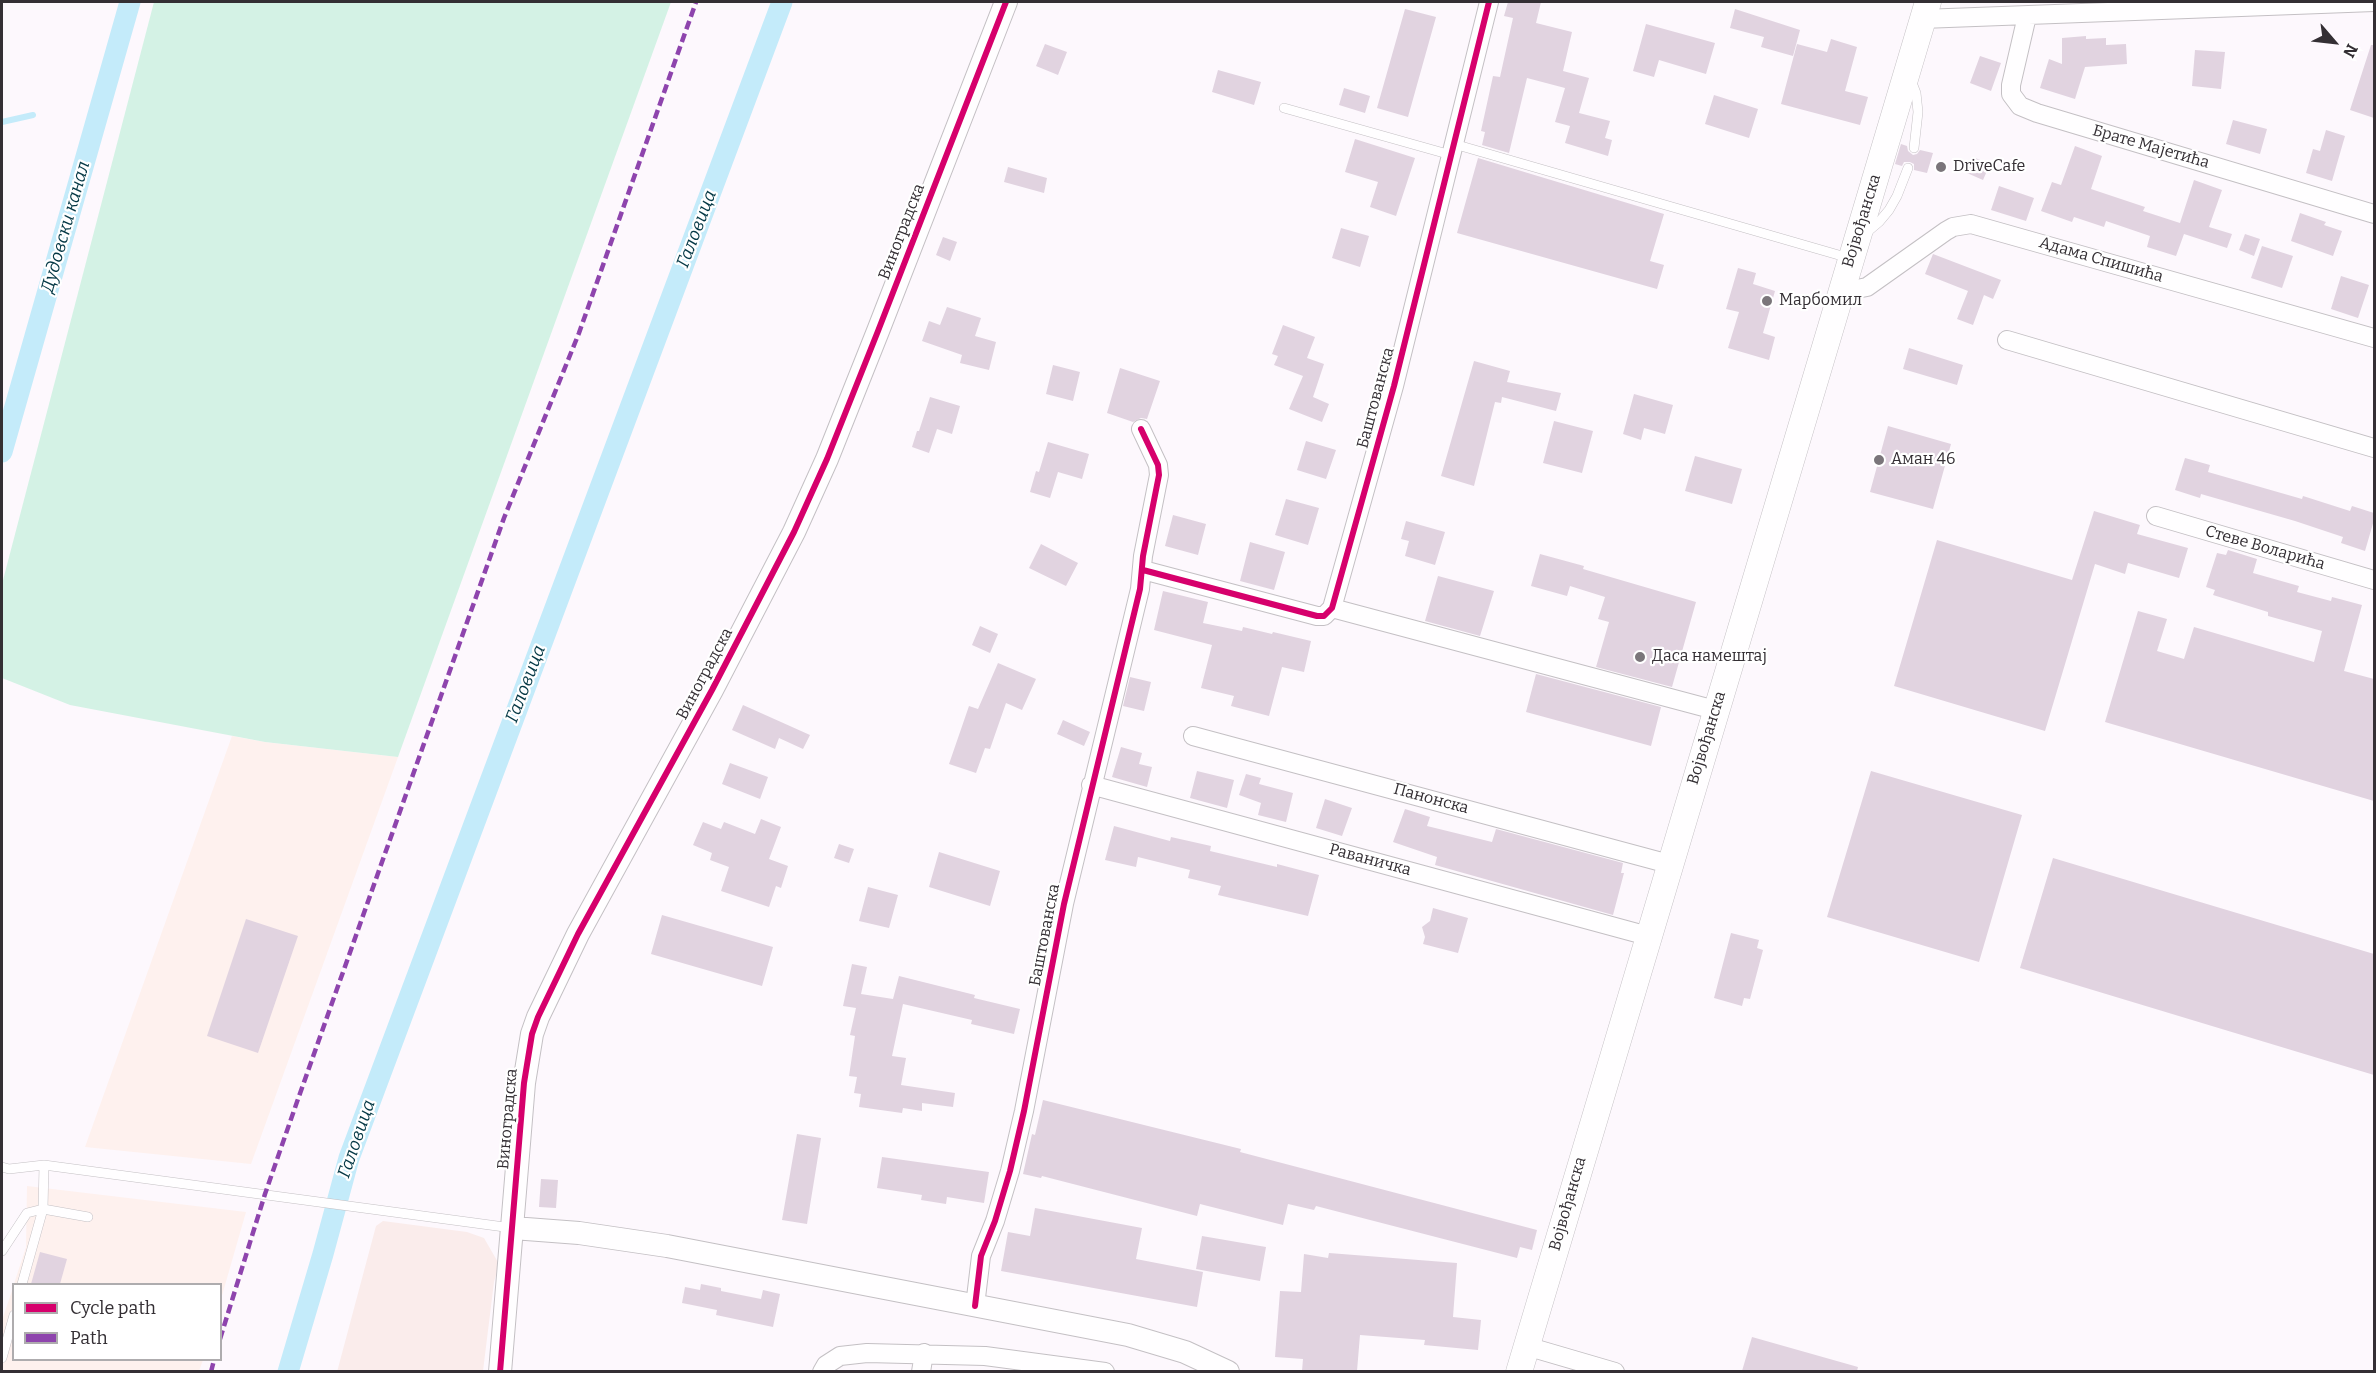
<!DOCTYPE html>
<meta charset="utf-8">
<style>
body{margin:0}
#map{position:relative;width:2376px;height:1373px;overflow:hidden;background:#fdf8fd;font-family:Bitter,serif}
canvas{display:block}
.frame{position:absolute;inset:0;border:3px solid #342f34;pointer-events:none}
.legend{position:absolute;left:12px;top:1283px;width:210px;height:78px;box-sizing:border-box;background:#fff;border:2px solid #aeacae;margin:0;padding:8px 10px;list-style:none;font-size:18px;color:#342f34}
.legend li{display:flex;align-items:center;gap:12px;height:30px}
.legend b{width:30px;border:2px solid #aeacae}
.north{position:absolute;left:2304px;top:12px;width:60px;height:60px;-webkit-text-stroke:4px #fff;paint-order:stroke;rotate:118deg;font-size:16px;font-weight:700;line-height:24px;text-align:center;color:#342f34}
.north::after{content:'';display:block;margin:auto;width:21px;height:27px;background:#342f34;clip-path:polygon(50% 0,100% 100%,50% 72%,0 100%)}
</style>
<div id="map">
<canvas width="2376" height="1373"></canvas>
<div class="frame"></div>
<ul class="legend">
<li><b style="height:8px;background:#d6006c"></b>Cycle path</li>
<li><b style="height:8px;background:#8e44ad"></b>Path</li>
</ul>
<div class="north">N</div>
</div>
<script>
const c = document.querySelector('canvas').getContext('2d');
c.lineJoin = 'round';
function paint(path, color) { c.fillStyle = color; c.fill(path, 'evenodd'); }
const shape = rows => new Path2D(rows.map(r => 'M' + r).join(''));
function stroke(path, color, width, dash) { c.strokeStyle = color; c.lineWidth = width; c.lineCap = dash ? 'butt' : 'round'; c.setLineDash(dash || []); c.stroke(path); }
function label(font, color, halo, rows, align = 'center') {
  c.font = font + ' Bitter,serif'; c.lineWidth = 4.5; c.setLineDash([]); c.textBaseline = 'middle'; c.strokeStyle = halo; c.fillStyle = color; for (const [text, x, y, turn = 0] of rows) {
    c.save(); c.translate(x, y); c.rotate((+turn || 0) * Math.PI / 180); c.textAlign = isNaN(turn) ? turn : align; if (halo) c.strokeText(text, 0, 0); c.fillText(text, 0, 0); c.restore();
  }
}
const commercial = shape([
 [383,1221,467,1232,484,1238,499,1264,494,1282,483,1371,337,1372,376,1226]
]);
const industrial = shape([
 [232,736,265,742,398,757,251,1164,85,1147],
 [27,1186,246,1212,221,1299,220,1284,14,1284,26,1247],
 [14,1285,14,1360,203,1360,199,1371,2,1372,2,1320]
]);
const green = shape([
 [154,2,671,2,398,757,265,742,70,705,2,678,2,584]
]);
const stream = shape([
 [2,122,33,115]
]);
const canal = shape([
 [2,452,130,2],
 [288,1372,323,1254,349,1158,782,2]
]);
const building = shape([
 [1508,2,1541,2,1536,23,1572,32,1563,71,1589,78,1579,113,1610,121,1605,138,1612,140,1608,156,1565,143,1570,126,1555,122,1565,88,1527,78,1509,153,1482,145,1485,132,1481,131,1493,76,1500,77,1513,18,1504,16],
 [1405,9,1436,17,1408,117,1377,108],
 [1735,9,1800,30,1793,56,1761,47,1764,37,1730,28],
 [1646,24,1715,43,1706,74,1659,60,1654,77,1633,71],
 [2086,36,2086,39,2106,38,2106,45,2126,44,2127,64,2085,67,2075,99,2040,88,2049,59,2062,64,2062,38],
 [1831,39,1857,47,1845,91,1868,97,1860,125,1781,104,1797,44,1827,52],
 [1045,44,1067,52,1058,75,1036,66],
 [2371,45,2374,45,2374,118,2350,110],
 [2195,50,2225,52,2221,89,2192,86],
 [1980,56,2001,63,1991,91,1970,83],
 [1218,70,1261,82,1254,105,1212,92],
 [1344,88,1370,96,1365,113,1339,105],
 [1714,95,1758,109,1749,138,1705,124],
 [2233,120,2267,129,2260,154,2226,144],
 [2326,130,2345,136,2332,181,2306,173,2313,149,2320,151],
 [1355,139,1415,158,1396,216,1370,207,1378,182,1345,172],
 [1901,144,1907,146,1908,151,1913,155,1917,154,1920,150,1933,153,1927,173,1914,170,1914,164,1910,162,1904,162,1902,166,1895,164],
 [2075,146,2102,156,2091,189,2145,207,2143,211,2180,223,2194,180,2222,190,2209,227,2232,234,2227,248,2184,234,2176,256,2147,247,2150,236,2106,221,2104,227,2074,217,2072,222,2041,211,2052,182,2061,185],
 [1973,157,1990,164,1983,180,1967,173],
 [1478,158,1664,214,1650,261,1664,265,1657,289,1457,233],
 [1008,167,1047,178,1044,193,1004,182],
 [1999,186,2034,198,2026,221,1991,210],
 [2300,213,2326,222,2324,225,2342,231,2333,256,2291,241],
 [1341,228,1369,236,1360,267,1332,258],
 [2245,234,2260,239,2254,256,2239,250],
 [943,237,957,242,950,261,936,255],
 [2262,246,2293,256,2282,288,2251,278],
 [1933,254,2001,280,1993,299,1984,295,1973,325,1957,319,1968,291,1925,274],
 [1738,268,1756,273,1753,284,1775,291,1763,333,1775,337,1769,360,1728,348,1739,312,1726,309],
 [2341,276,2369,285,2358,318,2331,309],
 [947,307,981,318,975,336,996,342,989,370,960,363,962,355,922,341,929,321,940,325],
 [1283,325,1315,337,1307,358,1324,364,1313,397,1329,404,1322,422,1289,409,1303,376,1274,365,1278,356,1272,354],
 [1909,348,1963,365,1957,385,1903,369],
 [1474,361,1510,371,1507,382,1561,393,1556,411,1502,397,1501,403,1495,402,1474,486,1441,476],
 [1053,365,1080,372,1073,401,1046,394],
 [1120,368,1160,381,1147,419,1141,418,1133,422,1107,413],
 [1634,394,1673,405,1665,434,1644,428,1641,440,1623,434],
 [930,397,960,406,952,434,937,429,929,453,912,447,917,431,919,431],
 [1554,421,1593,431,1582,473,1543,463],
 [1888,426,1951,444,1933,509,1870,492],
 [1306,441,1336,450,1326,479,1297,470],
 [1048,442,1089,454,1082,479,1058,472,1050,498,1030,492,1036,471,1039,472],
 [1695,456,1742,469,1732,504,1685,491],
 [2185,458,2210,465,2208,472,2302,499,2303,496,2350,511,2352,506,2374,513,2374,520,2365,551,2341,543,2343,537,2295,521,2201,494,2200,498,2175,490],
 [1286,499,1319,508,1308,545,1275,535],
 [2094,511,2140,525,2137,534,2188,548,2179,578,2128,563,2125,574,2095,564,2045,731,1894,686,1937,540,2072,580],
 [1173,515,1206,524,1198,555,1165,546],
 [1406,521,1445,532,1435,565,1405,556,1409,541,1401,539],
 [1250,542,1285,552,1274,590,1240,581],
 [1041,544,1078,563,1066,586,1029,568],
 [2228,550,2257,559,2253,573,2299,586,2297,592,2331,601,2332,597,2362,605,2344,671,2374,679,2374,801,2105,722,2138,611,2167,619,2157,651,2184,659,2194,627,2314,662,2322,631,2268,616,2268,612,2213,595,2215,590,2206,587,2217,553,2226,555],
 [1540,554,1584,566,1583,569,1696,602,1672,687,1596,667,1609,622,1598,619,1605,597,1570,586,1567,596,1531,586],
 [1438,576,1494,591,1480,636,1425,621],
 [1163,591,1208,602,1203,623,1242,631,1243,627,1272,634,1273,632,1311,641,1304,672,1282,667,1269,716,1231,706,1234,696,1201,688,1212,645,1154,630],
 [980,626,998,634,990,653,972,645],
 [998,663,1036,679,1022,710,1006,703,990,749,985,748,976,773,949,764,969,706,978,709],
 [1536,674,1661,707,1651,746,1526,712],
 [1130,677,1151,682,1144,711,1123,706],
 [743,705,810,735,803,749,779,738,775,749,732,730],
 [1063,720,1090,732,1084,746,1057,734],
 [1121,747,1142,753,1139,764,1152,767,1147,787,1112,777],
 [730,763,768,777,760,799,722,784],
 [1197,771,1234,780,1227,808,1190,798],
 [1871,771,2022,815,1979,962,1827,917],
 [1246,774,1261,778,1259,784,1293,793,1286,822,1258,815,1261,803,1239,795],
 [1325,799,1352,808,1342,836,1316,828],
 [1405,809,1430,817,1427,826,1492,842,1496,829,1623,863,1621,873,1624,873,1613,915,1435,865,1437,857,1393,842],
 [761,819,781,827,769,859,788,866,781,888,776,886,769,907,721,891,729,867,710,860,712,853,693,845,703,822,721,829,724,822,755,834],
 [1114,826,1170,841,1171,837,1211,846,1210,851,1277,867,1277,864,1319,875,1308,916,1218,895,1221,886,1188,878,1190,870,1138,857,1136,867,1105,860],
 [839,844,854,849,849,863,834,858],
 [939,852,1000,871,990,906,929,887],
 [2053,858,2374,954,2374,1075,2020,968],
 [868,887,898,895,889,928,859,921],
 [1433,908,1468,918,1458,953,1423,944,1425,937,1422,927,1430,921],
 [662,915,773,947,762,986,651,954],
 [246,919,298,936,258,1053,207,1036],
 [1731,933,1759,940,1757,948,1763,950,1750,999,1744,998,1742,1006,1714,998],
 [852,964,867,967,861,994,893,999,899,976,975,995,974,998,1020,1009,1014,1034,971,1024,972,1020,903,1004,892,1056,906,1058,901,1085,955,1093,953,1107,922,1103,922,1111,903,1108,902,1113,859,1107,861,1094,854,1093,857,1077,849,1076,855,1036,850,1035,856,1008,843,1006],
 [1043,1100,1241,1149,1240,1152,1537,1230,1532,1250,1520,1247,1517,1258,1316,1206,1314,1210,1288,1204,1283,1225,1200,1204,1197,1216,1042,1176,1041,1178,1023,1174,1032,1134,1035,1135],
 [797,1134,821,1138,807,1224,782,1220],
 [882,1157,989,1172,984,1203,947,1197,946,1204,921,1200,922,1195,877,1188],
 [541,1179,558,1180,556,1208,539,1207],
 [1035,1208,1142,1228,1136,1259,1203,1272,1197,1307,1001,1271,1008,1232,1030,1236],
 [1202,1236,1266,1247,1260,1281,1196,1269],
 [40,1252,67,1259,60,1284,31,1284],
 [1329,1253,1457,1263,1453,1317,1481,1320,1478,1350,1424,1345,1425,1340,1360,1335,1357,1371,1302,1371,1303,1359,1275,1357,1280,1291,1301,1292,1304,1254,1328,1258],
 [701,1284,721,1288,721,1291,761,1299,763,1290,780,1294,773,1327,716,1315,717,1310,682,1303,685,1287,700,1290],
 [1752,1337,1858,1367,1857,1371,1742,1371]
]);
const service = shape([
 [1911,80,1916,93,1918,112,1914,148],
 [1284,108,1451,155],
 [1454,144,1849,258],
 [1866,233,1879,222,1889,210,1897,196,1908,168],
 [2,1167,9,1169,44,1165],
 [2,1251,27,1213,43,1209,88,1217],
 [22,1284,43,1209,44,1165,512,1228],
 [2,1358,14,1315]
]);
const minor = shape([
 [2027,16,2011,85,2011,94,2020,106,2037,113,2374,214],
 [1922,19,2374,2],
 [1841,292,1867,287,1946,231,1953,227,1971,224,2374,338],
 [2007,340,2374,448],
 [2156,516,2374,580],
 [1143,570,1317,616,1324,616,1332,608,1394,386,1489,2],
 [1332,608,1715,710],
 [1193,736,1669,864],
 [1091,785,1648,936],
 [975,1306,981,1256,995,1221,1010,1171,1024,1111,1064,904,1140,589,1143,556,1159,475,1158,465,1141,429],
 [1526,1346,1615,1372],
 [822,1372,826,1365,840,1356,867,1353,985,1356,1105,1372],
 [921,1372,924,1353]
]);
const tertiary = shape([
 [513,1228,579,1233,667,1246,1128,1335,1185,1352,1228,1372],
 [500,1372,524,1083,532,1034,538,1017,578,934,712,690,794,532,827,459,878,331,1006,2]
]);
const secondary = shape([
 [1519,1372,1928,2]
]);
const quiet = shape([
 [220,1339,265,1194,298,1099,504,518,579,333,696,2],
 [211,1372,214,1360]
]);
const cycleway = shape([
 [1143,570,1317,616,1324,616,1332,608,1394,386,1489,2],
 [975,1306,981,1256,995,1221,1010,1171,1024,1111,1064,904,1140,589,1143,556,1159,475,1158,465,1141,429],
 [500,1372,524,1083,532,1034,538,1017,578,934,712,690,794,532,827,459,878,331,1006,2]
]);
const markers = [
 [1941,167,6,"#7a757a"],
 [1767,301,6,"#7a757a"],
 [1879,460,6,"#7a757a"],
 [1640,657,6,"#7a757a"]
];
const streetNames = [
 ["Брате Мајетића",2151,147,16],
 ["Војвођанска",1862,221,-73],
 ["Виноградска",902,232,-69],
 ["Адама Спишића",2101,260,16],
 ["Баштованска",1376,398,-75],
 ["Стеве Воларића",2265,548,16],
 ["Виноградска",705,674,-62],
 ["Војвођанска",1707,738,-73],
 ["Панонска",1431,799,15],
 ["Раваничка",1370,860,15],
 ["Баштованска",1045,935,-79],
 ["Виноградска",508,1119,-85],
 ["Војвођанска",1568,1204,-74]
];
const poiNames = [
 ["DriveCafe",1953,167],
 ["Марбомил",1779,301],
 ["Аман 46",1891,460],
 ["Даса намештај",1652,657]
];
const waterNames = [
 ["Дудовски канал",66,227,-74],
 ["Галовица",697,229,-69],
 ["Галовица",526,684,-69],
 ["Галовица",357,1139,-71]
];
paint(commercial, '#faeceb');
paint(industrial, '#fef1ee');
paint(green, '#d4f2e5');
stroke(stream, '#c4ebfa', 6);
stroke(canal, '#c4ebfa', 21);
paint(building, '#e1d3e0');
stroke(service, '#c4c0c4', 10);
stroke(minor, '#c4c0c4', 20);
stroke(tertiary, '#c4c0c4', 24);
stroke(secondary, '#c4c0c4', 27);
stroke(service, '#fffeff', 9);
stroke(minor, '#fffeff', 18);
stroke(tertiary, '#fffeff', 22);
stroke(secondary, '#fffeff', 26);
stroke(quiet, '#8e44ad', 4.5, [9, 4.5]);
stroke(cycleway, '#d6006c', 6);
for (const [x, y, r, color] of markers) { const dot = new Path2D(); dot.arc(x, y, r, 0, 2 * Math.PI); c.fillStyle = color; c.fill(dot); stroke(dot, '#fff', 2); }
label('16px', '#342f34', '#fff', streetNames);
label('16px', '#342f34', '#fff', poiNames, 'left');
label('italic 18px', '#043845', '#fff', waterNames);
</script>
